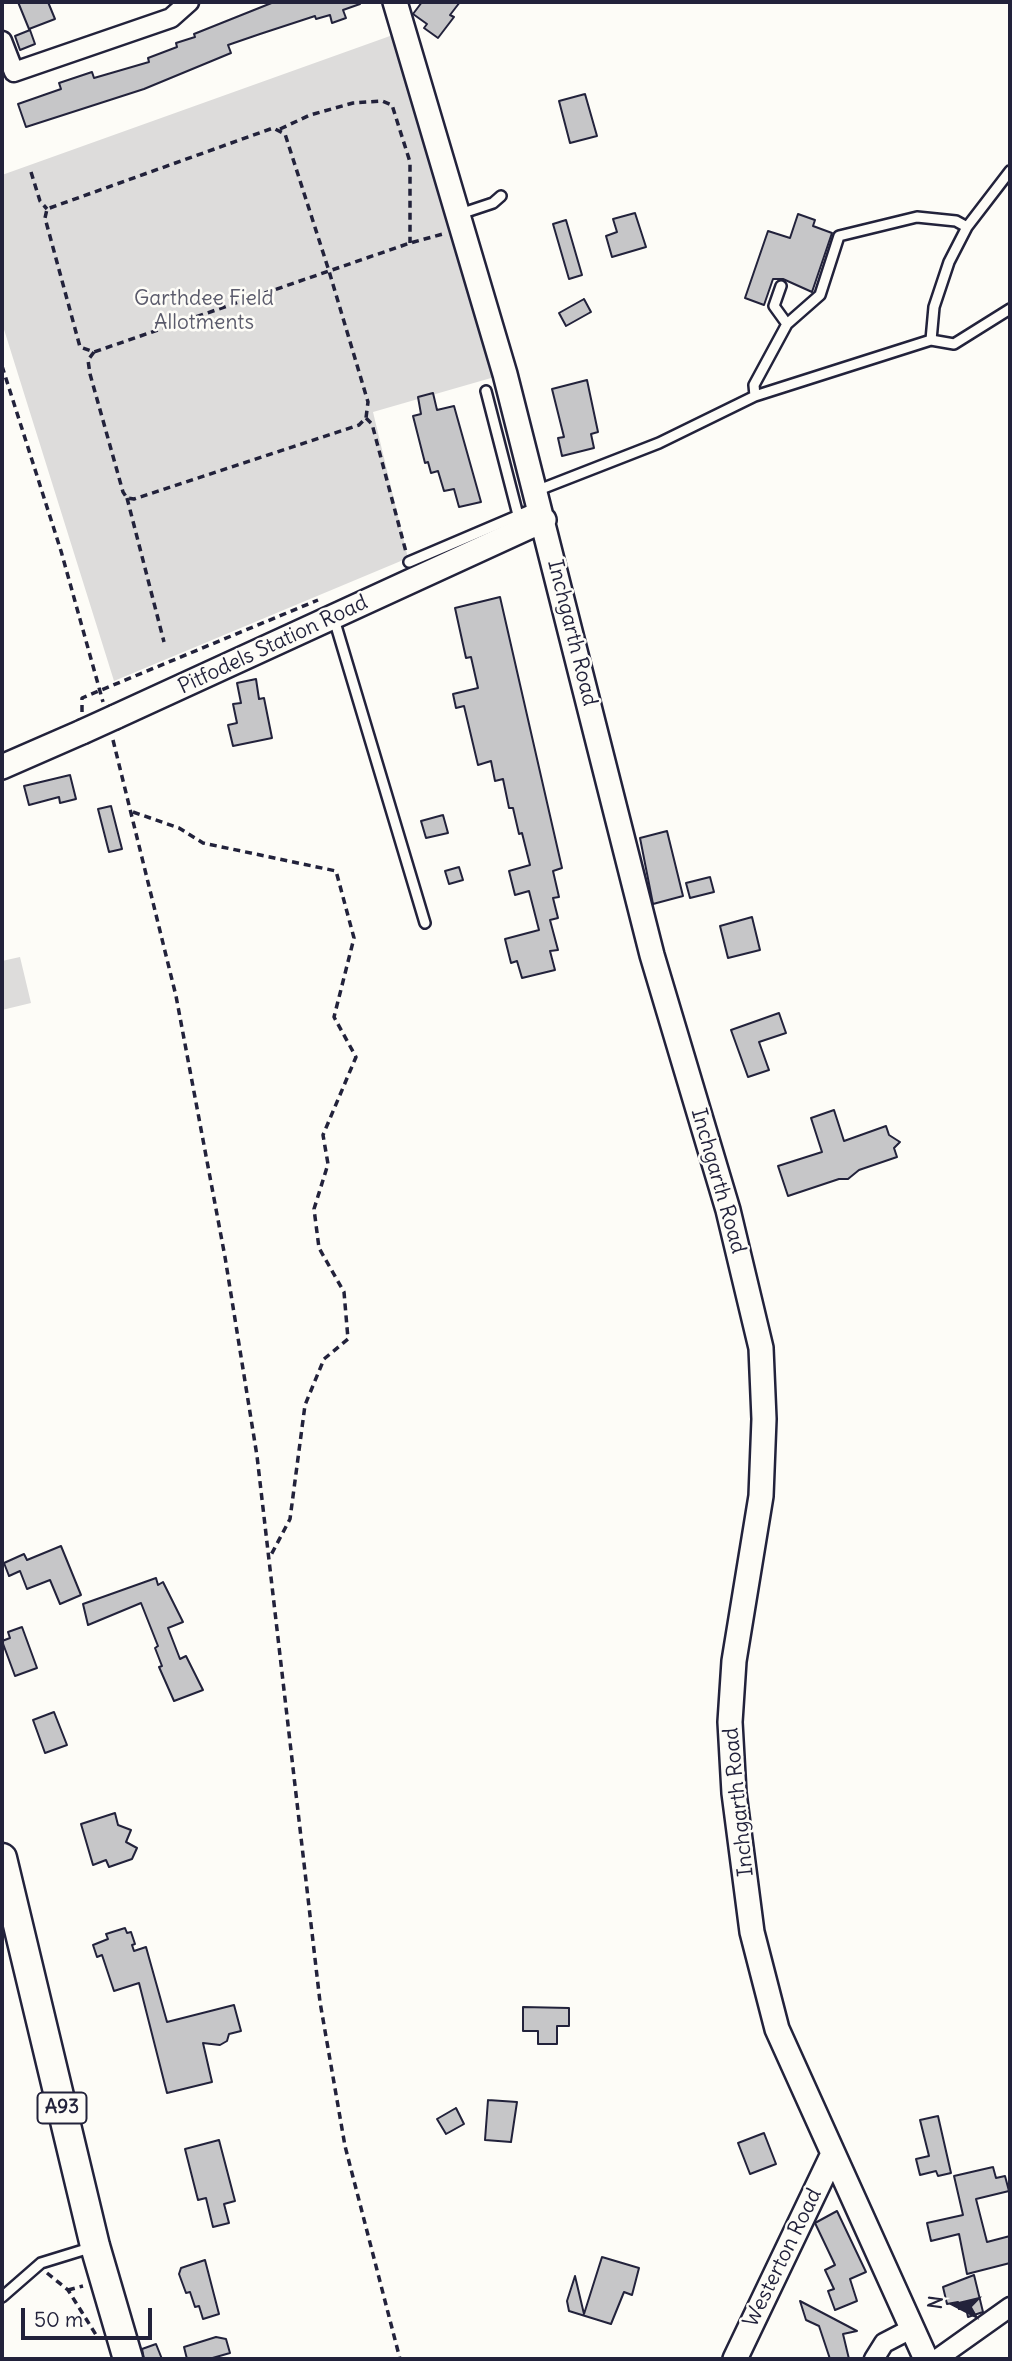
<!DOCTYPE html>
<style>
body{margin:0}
#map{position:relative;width:1012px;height:2361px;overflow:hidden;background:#fdfcf7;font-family:Delius,sans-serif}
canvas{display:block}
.frame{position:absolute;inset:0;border:4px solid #22223b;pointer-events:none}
.north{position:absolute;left:921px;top:2270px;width:70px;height:70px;-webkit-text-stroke:5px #fdfcf7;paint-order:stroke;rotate:277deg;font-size:19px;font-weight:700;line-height:28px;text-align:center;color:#22223b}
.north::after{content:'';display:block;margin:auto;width:24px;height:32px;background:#22223b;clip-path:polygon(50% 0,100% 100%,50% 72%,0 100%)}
.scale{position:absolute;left:21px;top:2308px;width:131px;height:32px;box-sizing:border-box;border:4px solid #22223b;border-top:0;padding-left:9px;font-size:21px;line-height:24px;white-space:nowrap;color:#22223b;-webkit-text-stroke:5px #fdfcf7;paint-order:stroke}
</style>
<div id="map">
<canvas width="1012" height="2361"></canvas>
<div class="frame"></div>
<div class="north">N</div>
<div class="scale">50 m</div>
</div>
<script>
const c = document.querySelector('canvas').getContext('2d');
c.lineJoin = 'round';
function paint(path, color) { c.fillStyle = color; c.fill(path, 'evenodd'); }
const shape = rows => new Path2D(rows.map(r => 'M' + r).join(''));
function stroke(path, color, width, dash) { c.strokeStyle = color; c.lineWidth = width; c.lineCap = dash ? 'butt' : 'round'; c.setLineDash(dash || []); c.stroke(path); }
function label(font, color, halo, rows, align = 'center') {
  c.font = font + ' Delius,sans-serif'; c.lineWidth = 5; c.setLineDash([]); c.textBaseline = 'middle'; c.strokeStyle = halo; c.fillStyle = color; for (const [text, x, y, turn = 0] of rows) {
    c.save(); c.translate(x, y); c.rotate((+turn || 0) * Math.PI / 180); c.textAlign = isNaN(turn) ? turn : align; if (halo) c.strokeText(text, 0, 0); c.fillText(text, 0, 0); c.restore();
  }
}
const green = shape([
 [404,31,505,374,373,412,408,558,114,681,2,323,2,175],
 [20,957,31,1003,2,1010,2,961]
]);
const building = shape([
 [18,2,48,2,55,19,29,29,18,2],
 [274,2,360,2,360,4,343,10,346,18,332,23,330,15,316,19,315,16,260,34,228,45,231,53,144,89,26,127,18,104,61,89,59,83,92,72,94,78,149,62,148,58,177,47,176,43,195,37,194,34,274,2],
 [422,2,460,2,450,15,454,17,438,38,424,28,427,24,413,14,422,2],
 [30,30,35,44,20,50,15,36,30,30],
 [585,94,597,136,570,143,559,101,585,94],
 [635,213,646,247,612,257,606,236,617,232,613,219,635,213],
 [798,214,815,220,813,226,832,233,812,292,783,279,773,279,764,305,745,298,768,231,790,238,798,214],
 [566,220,582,275,569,279,553,224,566,220],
 [584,299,591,312,566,326,559,313,584,299],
 [587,380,598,432,591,434,594,448,562,456,558,438,564,437,552,389,587,380],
 [433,393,437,410,454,406,481,502,459,507,454,489,444,491,438,471,431,473,428,462,425,463,413,416,421,414,418,397,433,393],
 [500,597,562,868,553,871,559,897,553,898,558,918,550,920,558,950,550,951,555,970,522,978,517,961,511,963,505,939,539,930,529,891,515,895,509,871,530,865,522,833,519,834,513,808,509,808,503,779,495,781,491,761,478,765,464,706,456,708,453,694,478,688,471,657,466,658,455,608,500,597],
 [256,679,259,699,264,698,272,738,233,746,228,725,237,723,233,704,241,703,237,683,256,679],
 [70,775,76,799,60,803,59,797,29,805,24,786,70,775],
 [111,806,122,849,109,852,98,809,111,806],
 [443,815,448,833,426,838,421,821,443,815],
 [667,831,683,896,653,904,640,838,667,831],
 [459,867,463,880,449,884,445,871,459,867],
 [710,877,714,892,690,898,686,883,710,877],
 [752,917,760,950,728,958,720,926,752,917],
 [779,1013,786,1033,759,1042,769,1070,748,1077,731,1030,779,1013],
 [834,1110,844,1141,886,1126,889,1135,900,1142,894,1148,897,1157,859,1170,848,1179,839,1179,788,1196,778,1166,822,1152,811,1118,834,1110],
 [61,1546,81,1595,60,1604,50,1580,27,1589,20,1571,9,1576,4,1563,24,1554,27,1560,61,1546],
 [156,1578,158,1585,163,1582,183,1622,168,1628,180,1659,186,1656,203,1690,174,1701,159,1667,162,1666,155,1648,158,1646,141,1603,88,1625,83,1604,156,1578],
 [22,1627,37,1668,15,1676,2,1641,10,1638,8,1632,22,1627],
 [54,1712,67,1745,45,1753,33,1720,54,1712],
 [115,1813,118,1825,131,1830,126,1842,137,1848,132,1859,109,1867,106,1860,93,1865,81,1824,115,1813],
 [125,1928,127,1933,131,1932,135,1944,132,1945,134,1951,146,1947,167,2022,234,2005,241,2031,229,2034,227,2041,220,2045,203,2043,212,2082,167,2093,139,1983,114,1991,102,1955,97,1957,93,1945,108,1939,106,1934,125,1928],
 [523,2007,569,2008,569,2026,557,2026,557,2044,538,2044,538,2031,523,2031,523,2007],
 [488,2100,517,2102,511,2142,485,2140,488,2100],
 [456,2108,464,2124,446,2134,437,2119,456,2108],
 [938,2116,951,2173,938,2176,936,2171,920,2175,916,2159,929,2156,920,2120,938,2116],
 [764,2133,776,2164,750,2174,738,2143,764,2133],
 [219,2140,235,2201,224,2204,229,2223,213,2227,206,2198,198,2200,185,2149,219,2140],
 [993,2167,996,2178,1005,2176,1009,2191,976,2199,987,2242,1010,2236,1010,2263,967,2274,959,2234,931,2241,927,2223,963,2215,954,2176,993,2167],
 [837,2211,866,2272,850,2279,857,2301,835,2310,828,2291,834,2289,825,2270,835,2265,815,2223,837,2211],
 [602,2257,639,2268,632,2295,624,2292,611,2324,569,2311,567,2301,575,2276,584,2314,602,2257],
 [205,2260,219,2314,203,2319,199,2306,195,2307,190,2292,186,2293,179,2274,181,2268,205,2260],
 [974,2275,983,2312,968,2317,966,2308,959,2309,958,2302,947,2304,943,2287,974,2275],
 [800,2301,857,2331,843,2334,849,2359,830,2359,819,2326,806,2320,800,2301],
 [216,2337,226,2339,230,2353,209,2359,187,2359,184,2347,216,2337],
 [156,2344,162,2359,144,2359,142,2349,156,2344]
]);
const path = shape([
 [280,129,310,115,353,103,382,101,392,105,410,162,410,243],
 [31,172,40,201,47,209],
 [94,352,88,360,90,374,123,492,127,498,134,499,359,425,366,418,368,402,329,271,285,134,273,128,47,209,45,218,80,347,94,352,329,271,410,243,443,234],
 [2,366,61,551,103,702],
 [366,418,372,424,406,552],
 [127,498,164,642],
 [82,712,82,698,318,600],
 [113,740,176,996,225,1257,257,1456,320,2002,345,2146,400,2359],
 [133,812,179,828,203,843,336,871,354,938,334,1017,356,1057,323,1135,328,1164,314,1209,319,1248,344,1292,348,1339,324,1359,305,1405,290,1519,271,1555],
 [47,2273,68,2290,98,2338],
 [68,2290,83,2286]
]);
const service = shape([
 [460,214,493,203,501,196],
 [781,286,774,306,787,324],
 [931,340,934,307,949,262,967,227,1010,171],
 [486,391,518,515],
 [755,396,754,385,787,324,820,295,839,236,917,217,956,221,967,227],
 [536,491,659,443,755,396,931,340,954,344,1010,309],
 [409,562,538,507],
 [334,619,425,923],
 [2,2297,41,2263,93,2247]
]);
const minor = shape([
 [2,41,14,72,171,18,189,2],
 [874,2359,884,2343,911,2329],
 [937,2359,1010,2307]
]);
const tertiary = shape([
 [395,2,505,374,652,955,728,1210,761,1348,764,1419,761,1496,734,1661,730,1722,734,1793,752,1932,777,2029,926,2359],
 [115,717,544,520],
 [2,767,82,732],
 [735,2359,832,2156]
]);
const primary = shape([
 [2,1858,95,2246,128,2359]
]);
const tertiaryBridge = shape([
 [82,732,115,717]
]);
const shields = [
 [62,2108,49]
];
const shieldNames = [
 ["A93",62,2108]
];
const parkNames = [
 ["Garthdee Field",204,299],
 ["Allotments",204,323]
];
const streetNames = [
 ["Inchgarth Road",572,633,76],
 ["Pitfodels Station Road",273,645,-25],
 ["Inchgarth Road",718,1181,74],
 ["Inchgarth Road",739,1802,-96],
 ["Westerton Road",783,2258,-64]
];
paint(green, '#dddcdb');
paint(building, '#c6c6c8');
stroke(building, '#22223b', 2);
stroke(service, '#22223b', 14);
stroke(minor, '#22223b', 23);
stroke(tertiary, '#22223b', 28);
stroke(primary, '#22223b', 33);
stroke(path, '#22223b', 3.5, [7, 5]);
stroke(service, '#fdfcf7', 9);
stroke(minor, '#fdfcf7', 18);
stroke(tertiary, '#fdfcf7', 23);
stroke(primary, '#fdfcf7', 28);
stroke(tertiaryBridge, '#22223b', 28, []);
stroke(tertiaryBridge, '#fdfcf7', 23);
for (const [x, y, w] of shields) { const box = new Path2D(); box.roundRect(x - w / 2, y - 15.5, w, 31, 5); c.fillStyle = '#fdfcf7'; c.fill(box); stroke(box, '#22223b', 2); }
label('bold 19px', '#22223b', null, shieldNames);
label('21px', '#5a5a6b', '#fdfcf7', parkNames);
label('21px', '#22223b', '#fdfcf7', streetNames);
</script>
